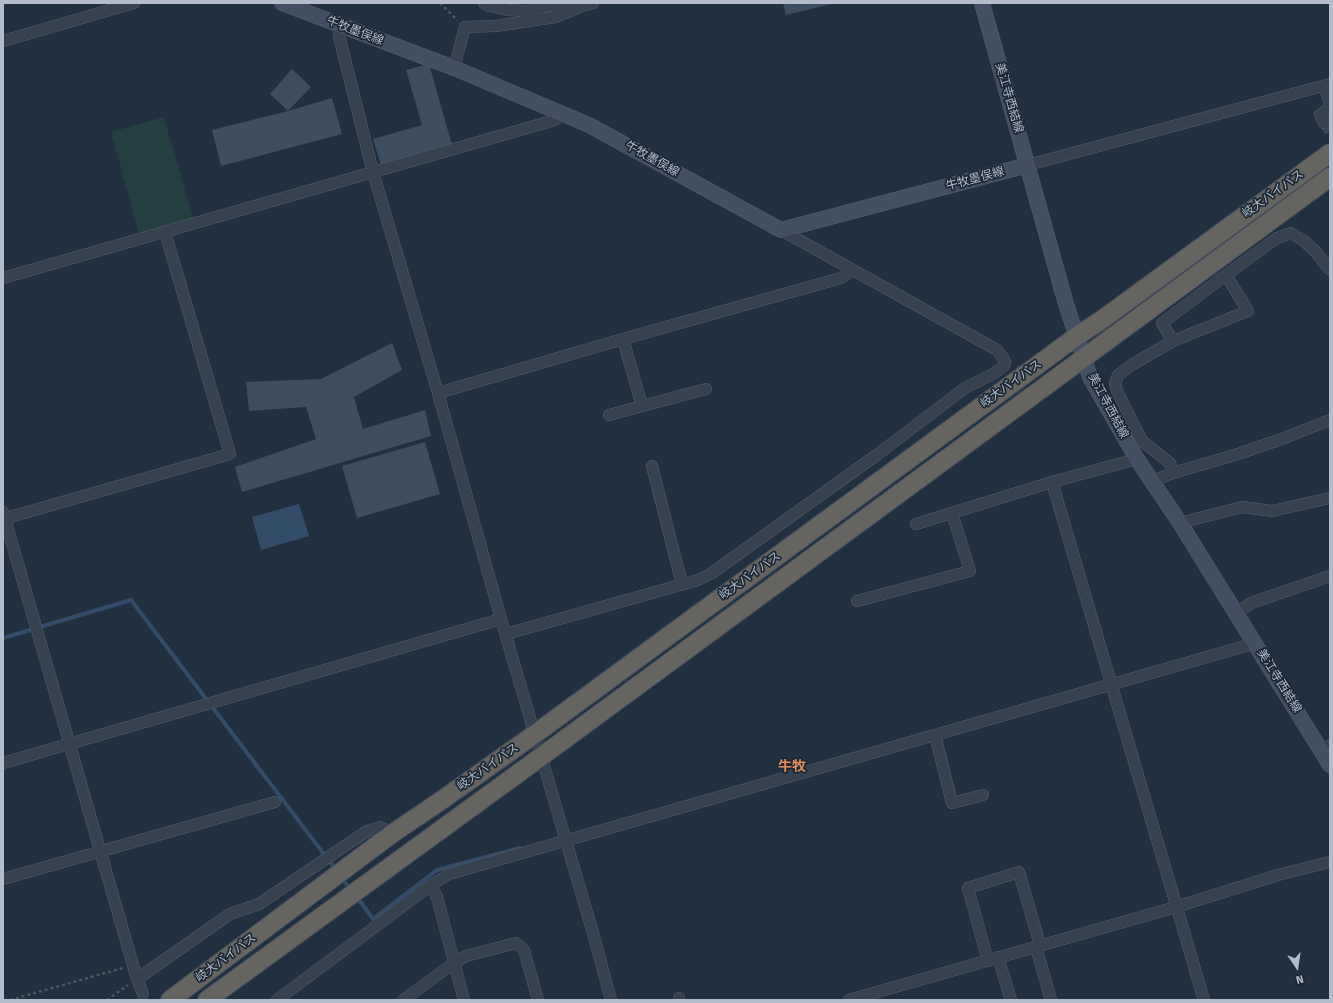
<!DOCTYPE html>
<meta charset="utf-8">
<style>
body{margin:0}
#map{position:relative;width:1333px;height:1003px;overflow:hidden;background:#213040;font-family:"Fira Sans",sans-serif}
canvas{display:block}
.frame{position:absolute;inset:0;border:4px solid #b2bccb;pointer-events:none}
.north{position:absolute;left:1277px;top:947px;width:40px;height:40px;-webkit-text-stroke:3px #1b2735;paint-order:stroke;rotate:167deg;font-size:11px;font-weight:700;line-height:16px;text-align:center;color:#b2bccb}
.north::after{content:'';display:block;margin:auto;width:14px;height:18px;background:#b2bccb;clip-path:polygon(50% 0,100% 100%,50% 72%,0 100%)}
</style>
<div id="map">
<canvas width="1333" height="1003"></canvas>
<div class="frame"></div>
<div class="north">N</div>
</div>
<script>
const c = document.querySelector('canvas').getContext('2d');
c.lineJoin = 'round';
function paint(path, color) { c.fillStyle = color; c.fill(path, 'evenodd'); }
const shape = rows => new Path2D(rows.map(r => 'M' + r).join(''));
function stroke(path, color, width, dash) { c.strokeStyle = color; c.lineWidth = width; c.lineCap = dash ? 'butt' : 'round'; c.setLineDash(dash || []); c.stroke(path); }
function label(font, color, halo, rows, align = 'center') {
  c.font = font + ' "Fira Sans","Noto Sans JP",sans-serif'; c.lineWidth = 3.5; c.setLineDash([]); c.textBaseline = 'middle'; c.strokeStyle = halo; c.fillStyle = color; for (const [text, x, y, turn = 0] of rows) {
    c.save(); c.translate(x, y); c.rotate((+turn || 0) * Math.PI / 180); c.textAlign = isNaN(turn) ? turn : align; if (halo) c.strokeText(text, 0, 0); c.fillText(text, 0, 0); c.restore();
  }
}
const green = shape([
 [164,117,193,218,139,233,111,132]
]);
const water = shape([
 [299,504,309,536,261,550,252,517]
]);
const stream = shape([
 [3,638,131,600,336,870],
 [341,877,351,890],
 [357,897,373,919,437,870,520,848]
]);
const building = shape([
 [783,3,831,3,831,4,786,15],
 [429,64,452,145,381,165,373,139,422,125,406,70],
 [292,69,311,87,288,111,270,94],
 [332,98,342,134,221,166,212,130,288,111],
 [392,343,402,370,354,397,363,429,425,410,431,436,242,492,235,467,316,439,306,407,249,411,246,382,321,379],
 [425,442,440,494,357,518,342,466]
]);
const minorTunnel = shape([
 [1324,123,1330,131]
]);
const path = shape([
 [440,3,457,20],
 [10,1000,123,968],
 [107,1000,128,985]
]);
const minor = shape([
 [484,3,489,6,508,10,527,11,548,6,577,6],
 [341,26,339,36,373,172,438,393,501,619,593,933,611,1000],
 [3,41,134,3],
 [454,68,465,27,496,26,556,17,582,6,593,3],
 [1325,86,1330,105],
 [1324,123,1320,115,1330,108],
 [1028,165,1330,84],
 [3,278,555,120,562,114],
 [623,339,642,406],
 [1173,341,1162,323,1226,275],
 [438,393,623,339,841,278,852,271],
 [609,415,706,389],
 [652,466,682,584],
 [1173,473,1170,463,1142,441,1117,391,1115,384,1118,375,1133,364,1173,341,1248,311,1226,275,1277,238,1291,233,1304,241,1316,252,1330,270],
 [1153,481,1173,473,1238,454,1279,440,1330,420],
 [1052,482,1204,1000],
 [3,512,137,979,143,994],
 [3,519,230,454,165,232],
 [1180,523,1242,507,1272,511,1330,498],
 [916,524,1052,482,1137,459],
 [857,601,970,571,952,513],
 [1237,613,1251,603,1330,576],
 [506,634,698,580,712,573,878,454,965,388,993,374,1004,366,1005,362,1003,358,997,350,781,230],
 [935,735,952,803,983,795],
 [1321,750,1330,745],
 [3,763,501,619],
 [3,879,275,802],
 [431,885,437,897,464,1000],
 [1036,947,1051,1000],
 [998,957,1011,1000],
 [988,961,968,888,1019,872,1040,945],
 [137,979,230,914,259,904,367,831,381,827,393,833],
 [679,998,679,1000],
 [277,1000,431,885,449,874,1256,643],
 [403,1000,454,963,466,956,516,943,524,950,538,1000],
 [849,1000,1176,907,1278,875,1330,862]
]);
const secondary = shape([
 [282,3,454,68,589,125,781,230,1028,165],
 [982,3,1066,304,1090,377,1137,459,1180,523,1330,765]
]);
const trunk = shape([
 [170,1000,393,833,442,800,535,734,1077,336,1100,321,1330,153],
 [207,1000,542,756,1330,177]
]);
const streetNames = [
 ["牛牧墨俣線",355,31,21],
 ["美江寺西結線",1009,98,74],
 ["牛牧墨俣線",652,159,29],
 ["牛牧墨俣線",975,179,-15],
 ["岐大バイパス",1273,194,-36],
 ["岐大バイパス",1011,384,-36],
 ["美江寺西結線",1108,406,62],
 ["岐大バイパス",750,576,-36],
 ["美江寺西結線",1279,681,58],
 ["岐大バイパス",488,767,-35],
 ["岐大バイパス",226,958,-37]
];
const quarterNames = [
 ["牛牧",792,767]
];
paint(green, '#233f41');
paint(water, '#334c69');
stroke(stream, '#334c69', 4);
paint(building, '#3d4e60');
stroke(minorTunnel, '#374555', 11, [11, 5.5]);
stroke(minor, '#545f6e', 12);
stroke(secondary, '#545f6e', 16);
stroke(trunk, '#414c5b', 20);
stroke(path, '#415c5e', 2.5, [3, 3]);
stroke(minor, '#364250', 11);
stroke(secondary, '#435063', 15);
stroke(trunk, '#656461', 18);
label('12px', '#b2bccb', '#1b2735', streetNames);
label('bold 14px', '#e08e57', '#1b2735', quarterNames);
</script>
